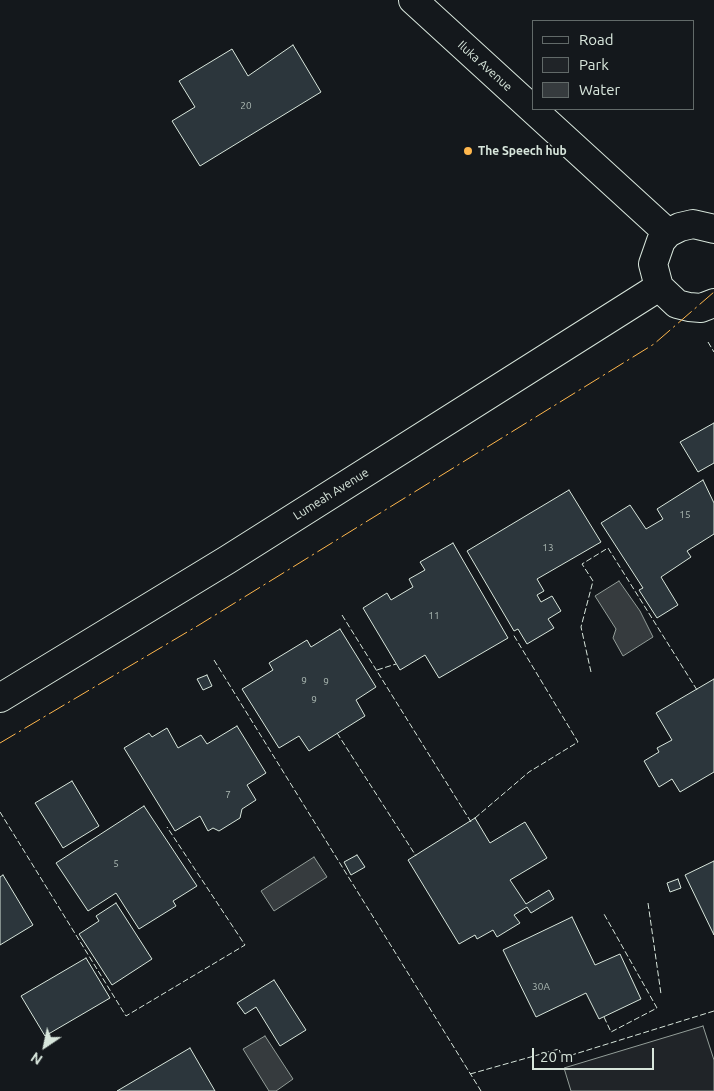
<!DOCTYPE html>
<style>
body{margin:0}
#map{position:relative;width:714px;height:1091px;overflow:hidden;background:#14181c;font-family:Ubuntu,sans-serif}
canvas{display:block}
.legend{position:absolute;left:532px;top:20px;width:162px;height:90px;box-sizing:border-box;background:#14181c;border:1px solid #626a69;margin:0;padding:6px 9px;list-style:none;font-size:15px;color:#d8e6dc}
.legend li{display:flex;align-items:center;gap:10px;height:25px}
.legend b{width:25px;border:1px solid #626a69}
.north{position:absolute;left:20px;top:1021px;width:50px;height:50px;-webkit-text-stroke:4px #14181c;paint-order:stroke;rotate:214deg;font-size:14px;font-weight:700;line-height:20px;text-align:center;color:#d8e6dc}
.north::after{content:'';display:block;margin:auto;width:18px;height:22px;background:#d8e6dc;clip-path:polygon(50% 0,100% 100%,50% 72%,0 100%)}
.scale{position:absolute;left:532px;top:1048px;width:122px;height:22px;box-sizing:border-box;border:2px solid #d8e6dc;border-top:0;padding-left:6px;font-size:15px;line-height:18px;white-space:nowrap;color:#d8e6dc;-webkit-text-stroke:4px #14181c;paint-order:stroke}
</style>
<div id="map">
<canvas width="714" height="1091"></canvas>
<ul class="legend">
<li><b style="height:6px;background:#14181c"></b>Road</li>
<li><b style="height:14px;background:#202428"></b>Park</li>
<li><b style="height:14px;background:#363b3e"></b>Water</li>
</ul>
<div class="north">N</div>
<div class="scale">20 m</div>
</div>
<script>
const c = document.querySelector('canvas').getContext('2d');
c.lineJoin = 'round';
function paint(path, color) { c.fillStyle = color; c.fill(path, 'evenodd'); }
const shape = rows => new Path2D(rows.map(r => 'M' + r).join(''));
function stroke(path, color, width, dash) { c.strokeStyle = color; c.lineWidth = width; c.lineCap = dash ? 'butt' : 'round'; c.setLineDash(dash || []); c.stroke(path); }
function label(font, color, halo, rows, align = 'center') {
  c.font = font + ' Ubuntu,sans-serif'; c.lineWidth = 4; c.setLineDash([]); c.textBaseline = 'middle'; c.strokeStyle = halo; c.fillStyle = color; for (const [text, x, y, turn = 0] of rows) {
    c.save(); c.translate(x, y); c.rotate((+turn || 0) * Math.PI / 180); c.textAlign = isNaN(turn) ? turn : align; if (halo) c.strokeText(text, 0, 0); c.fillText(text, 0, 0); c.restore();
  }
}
const green = shape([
 [703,1026,714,1060,714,1091,571,1091,564,1068,703,1026]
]);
const water = shape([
 [619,581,640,611,653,637,623,656,613,638,616,629,595,596,619,581],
 [314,857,327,877,274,911,261,891,314,857],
 [265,1036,293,1079,276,1091,269,1091,243,1049,265,1036]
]);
const building = shape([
 [293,45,321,92,200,166,172,121,195,107,179,81,232,49,248,76,293,45],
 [714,423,714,463,698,472,680,442,714,423],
 [703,480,714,503,714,534,687,551,691,557,661,577,678,605,657,618,639,590,643,588,601,523,630,505,646,529,663,519,657,509,703,480],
 [569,490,601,542,537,579,544,591,537,595,541,602,552,596,561,611,548,619,554,628,527,644,518,629,514,631,467,551,569,490],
 [453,543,508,638,439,678,425,655,400,670,363,608,387,593,391,600,413,587,409,579,425,570,420,562,453,543],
 [340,629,376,687,356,700,365,716,309,751,299,736,279,748,242,689,273,670,269,663,307,640,311,647,340,629],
 [207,675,212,686,203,690,197,679,207,675],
 [714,679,714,772,680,792,672,779,659,787,644,761,659,752,657,748,672,740,656,713,714,679],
 [237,726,266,773,247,785,256,800,242,809,240,818,219,831,213,828,208,831,200,816,175,831,124,748,149,733,152,737,167,728,178,748,201,735,207,744,237,726],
 [72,781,99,826,63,848,35,803,72,781],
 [144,806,197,886,173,901,176,906,139,929,116,893,88,911,56,863,144,806],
 [475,818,490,843,525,822,547,858,510,880,526,904,549,890,554,899,531,913,527,907,514,915,520,923,497,937,493,930,477,939,475,935,459,944,408,860,475,818],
 [357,855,365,867,351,875,344,862,357,855],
 [714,861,714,935,685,875,714,861],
 [3,875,33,925,0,945,0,877,3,875],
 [678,879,681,888,670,892,667,883,678,879],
 [116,903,152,959,112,985,79,934,99,921,96,916,116,903],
 [572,917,595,965,620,954,641,999,599,1019,586,993,536,1017,503,950,572,917],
 [86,958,110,998,45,1036,21,996,86,958],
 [274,980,306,1030,280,1046,256,1007,245,1014,237,1003,274,980],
 [190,1048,215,1091,117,1091,190,1048]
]);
const minor = shape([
 [413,0,668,233],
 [714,229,693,224,680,227,668,233,661,241,653,264,659,287,677,304,689,307,701,308,714,303],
 [0,698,227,560,659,287]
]);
const fence = shape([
 [708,342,714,352],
 [342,615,471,822],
 [214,660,481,1091],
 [377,670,396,664],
 [591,672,581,627,593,581,582,564,608,548,697,690],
 [337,733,416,856],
 [0,812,126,1016,245,945,167,827],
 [475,818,529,772,578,742,513,634],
 [648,903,661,994],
 [604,1017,611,1032,657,1008,604,914],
 [470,1074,559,1049,562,1058,714,1011]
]);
const power = shape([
 [0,743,199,625,654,344,714,292]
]);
const markers = [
 [468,151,5,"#ffb74d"]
];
const numberNames = [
 ["20",246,106],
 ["15",685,515],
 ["13",548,548],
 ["11",434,616],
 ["9",304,681],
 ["9",326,682],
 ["9",314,700],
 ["7",228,795],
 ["5",116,864],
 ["30A",541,987]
];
const streetNames = [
 ["Iluka Avenue",485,66,42],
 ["Lumeah Avenue",331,494,-32]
];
const poiNames = [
 ["The Speech hub",478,151]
];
paint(green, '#202428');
stroke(green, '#939e99', 1);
paint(water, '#363b3e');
stroke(water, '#939e99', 1);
paint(building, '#2c363c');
stroke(building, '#d8e6dc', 1);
stroke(minor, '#d8e6dc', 30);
stroke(minor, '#14181c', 28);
stroke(fence, '#d8e6dc', 1, [6, 2.5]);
stroke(power, '#ffb74d', 1, [18, 4, 2.5, 4]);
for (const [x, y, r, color] of markers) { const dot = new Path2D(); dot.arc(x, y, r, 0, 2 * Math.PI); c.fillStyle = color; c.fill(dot); stroke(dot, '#14181c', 2); }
label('10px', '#adbab4', null, numberNames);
label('12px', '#d8e6dc', '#14181c', streetNames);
label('bold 12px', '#d8e6dc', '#14181c', poiNames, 'left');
</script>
